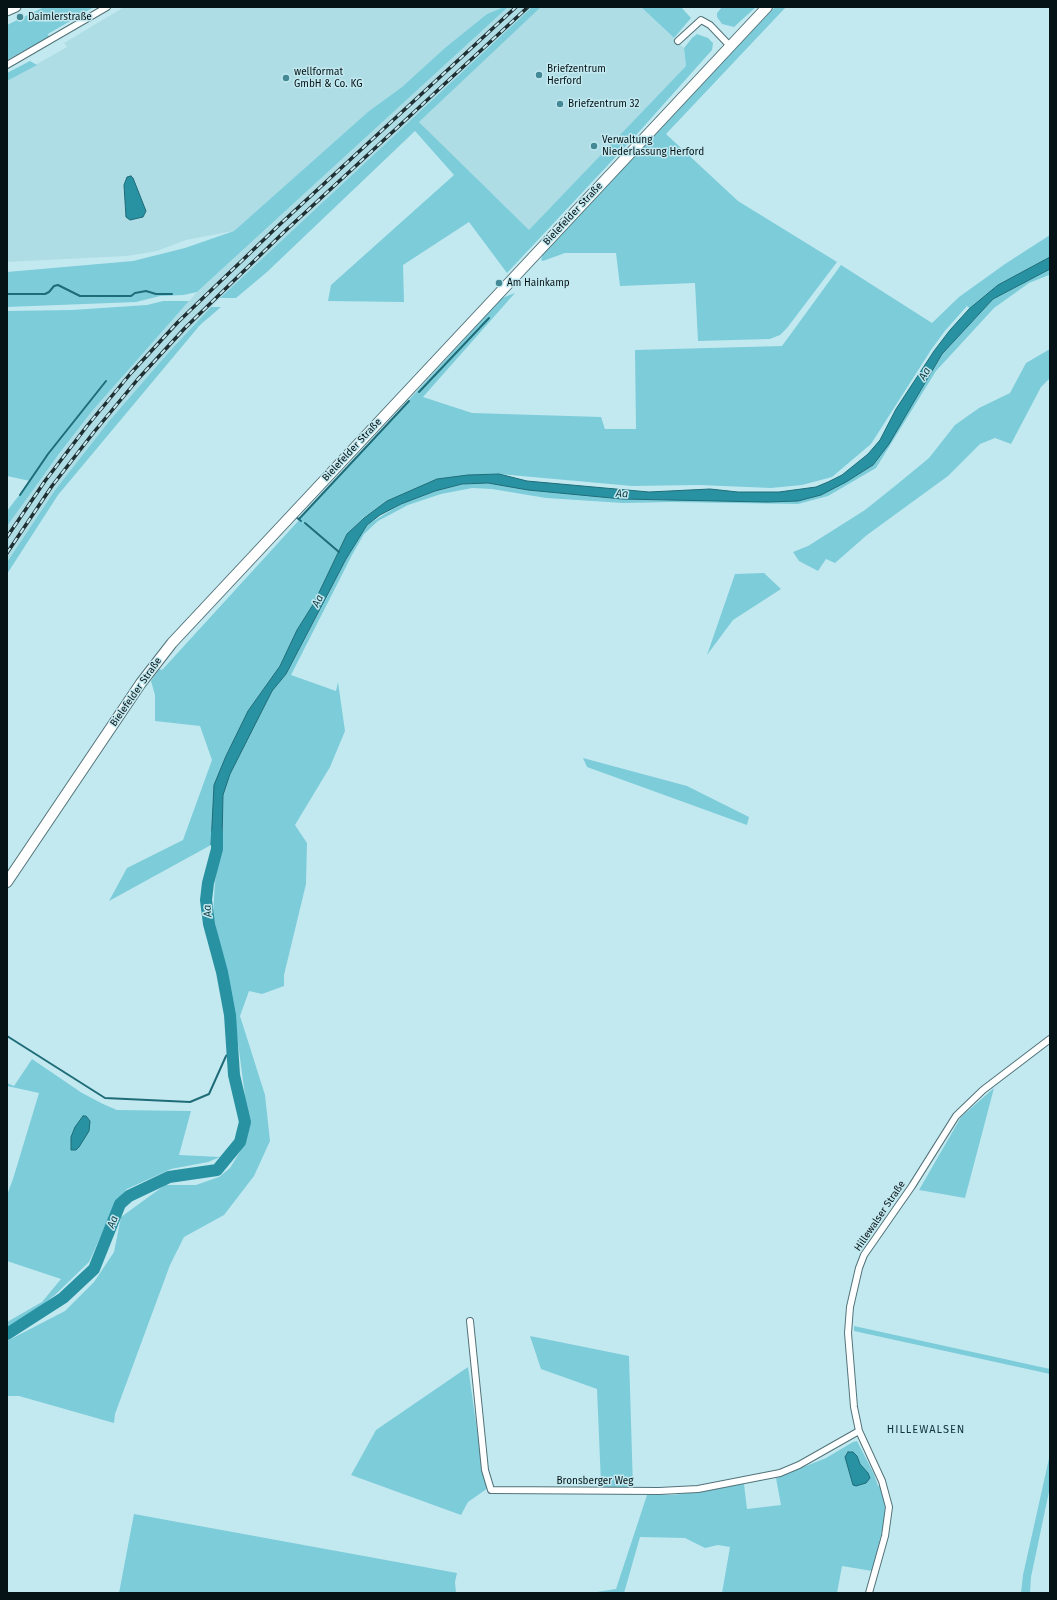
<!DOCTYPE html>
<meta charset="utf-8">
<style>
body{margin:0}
#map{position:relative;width:1057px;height:1600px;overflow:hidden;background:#c3e9f0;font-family:"Fira Sans",sans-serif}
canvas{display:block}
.frame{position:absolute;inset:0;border:8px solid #061316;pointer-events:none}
</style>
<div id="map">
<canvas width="1057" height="1600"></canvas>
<div class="frame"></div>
</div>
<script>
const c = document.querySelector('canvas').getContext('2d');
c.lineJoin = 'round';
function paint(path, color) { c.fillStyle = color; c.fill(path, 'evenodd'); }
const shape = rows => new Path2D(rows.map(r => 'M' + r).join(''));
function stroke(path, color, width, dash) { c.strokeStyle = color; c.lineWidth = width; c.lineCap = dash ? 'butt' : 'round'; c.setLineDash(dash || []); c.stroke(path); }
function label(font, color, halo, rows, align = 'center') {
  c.font = font + ' "Fira Sans",sans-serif'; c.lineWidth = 3; c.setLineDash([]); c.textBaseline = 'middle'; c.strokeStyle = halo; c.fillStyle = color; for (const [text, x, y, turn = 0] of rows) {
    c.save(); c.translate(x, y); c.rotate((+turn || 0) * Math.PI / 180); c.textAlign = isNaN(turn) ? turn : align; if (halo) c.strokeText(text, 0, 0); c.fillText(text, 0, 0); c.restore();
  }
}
const built = shape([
 [124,7,504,7,487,14,402,87,369,111,234,231,186,240,157,251,127,256,7,262,7,81,67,47,64,43],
 [508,7,532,7,220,298,168,353,110,420,55,490,7,562,7,526,16,512,93,410,197,292],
 [541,7,641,7,684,48,686,66,529,231,419,122]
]);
const green = shape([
 [44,7,94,7,48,34,49,37,7,60,7,25],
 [504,7,508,7,197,292,183,295,160,296,136,302,7,307,7,272,133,261,185,248,234,231,369,111,402,87,445,48,487,14],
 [532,7,541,7,419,122,529,230,686,66,684,48,692,38,697,34,708,38,713,43,712,50,638,133,507,273,469,222,403,265,404,302,328,301,331,285,454,175,415,131,267,272,236,298,220,298],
 [641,7,681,7,691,18,674,38],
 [722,7,756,7,734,27,722,24,717,17,717,13],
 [775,7,786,7,666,134,738,201,837,262,787,328,780,335,770,339,698,341,695,283,620,286,616,253,565,253,543,261,541,260,543,254],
 [30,61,37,65,7,81,7,73],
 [1050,235,1050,257,998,285,970,309,967,306,944,332,931,350,871,444,832,477,802,485,771,488,699,485,632,486,499,474,468,475,437,479,387,501,364,517,347,534,314,603,297,630,280,666,248,711,226,756,211,845,109,901,127,868,183,840,212,760,200,726,155,721,155,695,151,681,159,669,162,670,502,298,515,293,423,397,472,413,601,417,605,429,636,429,635,350,782,346,841,265,932,323,959,297,1005,264],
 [1050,269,1049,275,1029,283,994,308,936,371,876,468,828,496,798,504,671,502,623,503,546,498,492,489,472,488,441,494,408,505,378,521,364,534,352,555,291,675,336,691,338,682,345,731,330,767,295,825,307,843,306,884,284,975,284,986,262,994,249,991,240,1016,265,1095,270,1141,254,1176,224,1215,184,1237,170,1265,115,1414,114,1423,19,1396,7,1396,7,1341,65,1311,94,1282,114,1252,121,1217,165,1185,196,1185,219,1177,230,1168,244,1145,249,1126,233,1005,213,914,215,882,222,839,223,795,230,774,272,691,286,674,346,559,367,525,401,504,435,491,462,484,488,483,622,499,798,501,873,465,942,354,993,299],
 [163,301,189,301,93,410,59,454,7,526,7,511,30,481,7,476,7,311,72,310,147,305],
 [211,307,221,307,200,325,58,495,7,574,7,562,55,490,110,420,168,353],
 [1050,349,1050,378,1041,387,1011,444,995,438,980,444,948,476,867,535,835,563,826,559,818,571,799,561,793,552,808,546,865,510,895,486,929,458,955,425,979,408,1010,393,1026,363],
 [764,573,781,589,733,620,707,655,735,574],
 [583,758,687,786,749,817,747,825,587,767],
 [32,1059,82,1093,103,1104,117,1110,191,1111,179,1155,220,1157,208,1162,171,1169,127,1189,117,1200,89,1262,56,1294,32,1313,7,1327,7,1322,42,1302,61,1279,7,1261,7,1195,13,1179,39,1093,7,1086,7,1083,14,1086],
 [994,1088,965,1198,919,1190,961,1117],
 [854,1326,1050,1369,1050,1374,854,1331],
 [530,1336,629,1356,633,1488,606,1489,601,1484,597,1389,541,1369],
 [468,1367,483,1472,488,1488,468,1502,461,1515,351,1475,376,1430],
 [857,1441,874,1474,878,1486,881,1485,882,1489,885,1508,884,1523,872,1571,842,1566,837,1593,722,1593,730,1547,718,1545,705,1548,685,1538,640,1537,624,1593,590,1593,616,1589,647,1495,674,1495,744,1484,747,1509,781,1505,776,1478,826,1458,853,1442],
 [1050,1454,1050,1487,1031,1577,1030,1593,1021,1593,1023,1575],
 [134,1514,457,1573,455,1582,456,1593,119,1593]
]);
const water = shape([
 [131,176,133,178,146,211,143,217,130,220,126,217,124,185,127,177,131,176],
 [1050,257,1050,269,993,299,942,354,889,444,873,465,846,482,821,495,798,501,767,502,622,499,528,490,488,483,462,484,435,491,401,504,380,515,367,525,346,559,286,674,272,691,230,774,223,795,222,839,217,849,211,845,214,785,226,756,248,711,280,666,297,630,314,603,347,534,364,518,387,501,437,479,468,475,499,474,527,481,649,492,710,489,738,492,779,492,816,487,828,482,842,475,868,454,880,440,896,409,934,351,950,330,969,309,998,285,1050,257],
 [83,1116,86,1116,90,1121,89,1131,79,1147,76,1150,71,1150,71,1137,75,1127,83,1116],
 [848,1452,853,1452,857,1456,860,1464,868,1473,870,1478,866,1483,856,1486,853,1485,845,1457,848,1452]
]);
const stream = shape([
 [7,294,45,294,49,292,54,286,58,285,80,296,131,296,135,293,146,291,156,294,172,294],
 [419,392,489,318],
 [20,495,48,454,106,381],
 [296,517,301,521],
 [299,519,409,401],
 [305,523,339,552],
 [7,1036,105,1098,190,1102,209,1094,226,1056,232,1051]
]);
const river = shape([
 [7,1334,63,1298,94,1269,120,1204,129,1196,169,1177,217,1170,240,1142,245,1122,234,1075,230,1015,222,972,209,924,206,900,208,883,217,849,217,833]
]);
const street = shape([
 [678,41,701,20,710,25,730,46],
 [7,65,107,7],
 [470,1321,485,1470,491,1490,659,1491,698,1489,780,1473,799,1465,859,1431],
 [869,1593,885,1536,889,1507,882,1481,859,1431,854,1407,848,1333,850,1307,859,1268,864,1255,912,1186,956,1116,983,1090,1050,1039]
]);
const secondary = shape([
 [7,11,16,7]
]);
const primary = shape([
 [7,882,141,683,172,643,767,7]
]);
const rail = shape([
 [7,537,45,481,87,426,131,373,178,322,277,227,516,7],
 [7,553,52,486,94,432,138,379,185,328,283,233,528,7]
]);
const markers = [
 [20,17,4,"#448a96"],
 [539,75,4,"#448a96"],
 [286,78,4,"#448a96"],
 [560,104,4,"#448a96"],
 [594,146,4,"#448a96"],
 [499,283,4,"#448a96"]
];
const poiNames = [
 ["Daimlerstraße",28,17],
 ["Briefzentrum",547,69],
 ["Herford",547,81],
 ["wellformat",294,72],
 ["GmbH & Co. KG",294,84],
 ["Briefzentrum 32",568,104],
 ["Verwaltung",602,140],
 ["Niederlassung Herford",602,152],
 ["Am Hainkamp",507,283]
];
const streetNames = [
 ["Bielefelder Straße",573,214,-47],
 ["Bielefelder Straße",352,450,-47],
 ["Bielefelder Straße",136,692,-55],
 ["Hillewalser Straße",880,1216,-56],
 ["Bronsberger Weg",595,1481]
];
const waterNames = [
 ["Aa",925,374,-60],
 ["Aa",622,494,4],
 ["Aa",318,601,-63],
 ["Aa",208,911,-95],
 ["Aa",113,1222,-68]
];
const neighbourhoodNames = [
 ["HILLEWALSEN",926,1430]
];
paint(built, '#afdde6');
paint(green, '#7dccda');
paint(water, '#2992a2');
stroke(water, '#1e6c78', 1);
stroke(stream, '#1e6c78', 2);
stroke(river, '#2992a2', 12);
stroke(street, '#517379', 8);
stroke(secondary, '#517379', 11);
stroke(primary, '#517379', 12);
stroke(street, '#fff', 6);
stroke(secondary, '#fff', 9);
stroke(primary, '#fff', 10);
stroke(rail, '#1f2f32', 3.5);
stroke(rail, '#c3e9f0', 2, [6]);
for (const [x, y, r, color] of markers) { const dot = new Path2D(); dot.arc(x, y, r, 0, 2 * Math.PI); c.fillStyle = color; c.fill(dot); stroke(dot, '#c3e9f0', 1.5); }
label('10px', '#061316', '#c3e9f0', poiNames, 'left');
label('10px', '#061316', '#c3e9f0', streetNames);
label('italic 11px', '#0f3d44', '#c3e9f0', waterNames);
c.letterSpacing = '1px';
label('11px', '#12343a', '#c3e9f0', neighbourhoodNames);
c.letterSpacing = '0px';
</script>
